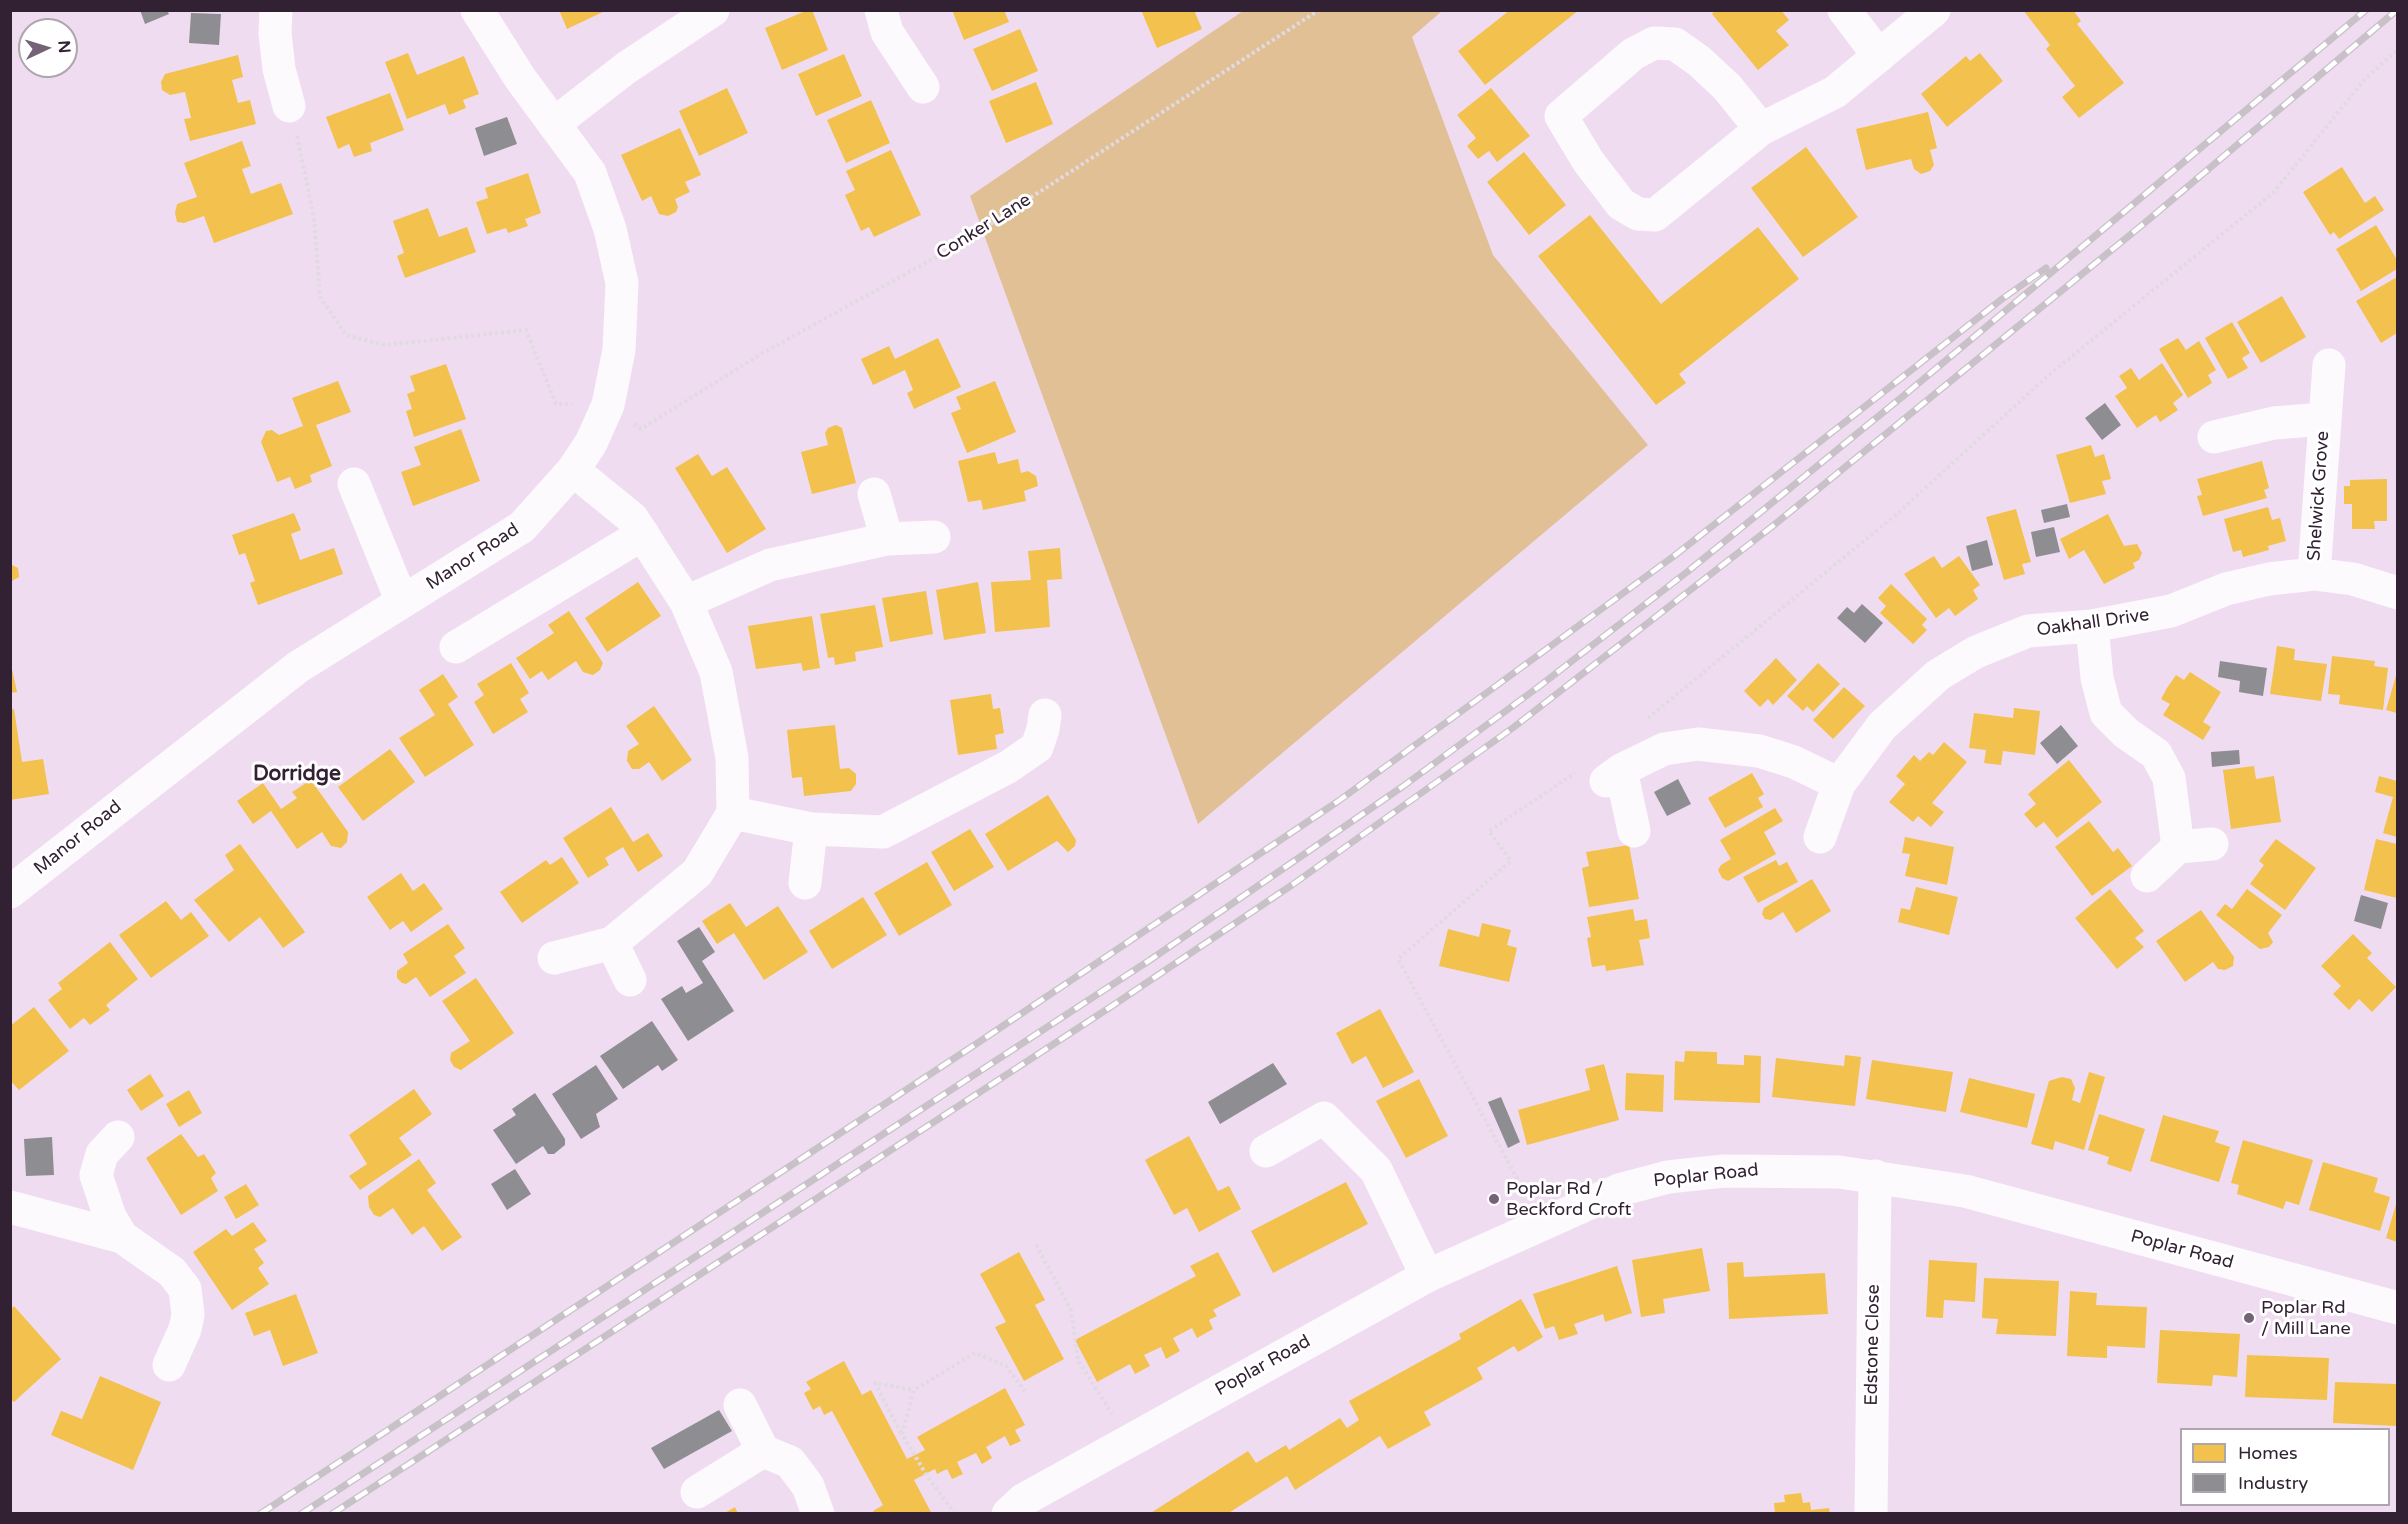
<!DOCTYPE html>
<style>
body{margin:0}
#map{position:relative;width:2408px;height:1524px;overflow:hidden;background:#f0dcf1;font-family:"Varela Round",sans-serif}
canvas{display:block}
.frame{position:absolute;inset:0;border:12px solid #322133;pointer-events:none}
.legend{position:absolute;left:2180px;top:1428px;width:210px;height:78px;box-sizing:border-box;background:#fff;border:2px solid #ada6ad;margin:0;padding:8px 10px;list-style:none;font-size:18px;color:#322133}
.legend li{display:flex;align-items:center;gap:12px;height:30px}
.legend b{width:30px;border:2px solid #ada6ad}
.north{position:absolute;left:18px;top:18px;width:60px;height:60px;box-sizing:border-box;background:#fff;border:2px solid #ada6ad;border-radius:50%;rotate:86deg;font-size:16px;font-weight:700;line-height:24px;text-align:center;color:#322133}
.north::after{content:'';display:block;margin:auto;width:21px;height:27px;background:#746276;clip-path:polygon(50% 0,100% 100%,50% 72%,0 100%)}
</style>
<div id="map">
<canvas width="2408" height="1524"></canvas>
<div class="frame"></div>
<ul class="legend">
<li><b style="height:16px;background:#f2c14e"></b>Homes</li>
<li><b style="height:16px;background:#8d8d92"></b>Industry</li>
</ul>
<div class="north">N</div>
</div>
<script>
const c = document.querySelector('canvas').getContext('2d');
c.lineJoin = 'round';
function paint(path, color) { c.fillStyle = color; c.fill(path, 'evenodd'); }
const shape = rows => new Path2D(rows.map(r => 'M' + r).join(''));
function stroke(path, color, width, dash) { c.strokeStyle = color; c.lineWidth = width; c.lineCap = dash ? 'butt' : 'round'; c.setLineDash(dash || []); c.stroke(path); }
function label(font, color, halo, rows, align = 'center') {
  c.font = font + ' "Varela Round",sans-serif'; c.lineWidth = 6; c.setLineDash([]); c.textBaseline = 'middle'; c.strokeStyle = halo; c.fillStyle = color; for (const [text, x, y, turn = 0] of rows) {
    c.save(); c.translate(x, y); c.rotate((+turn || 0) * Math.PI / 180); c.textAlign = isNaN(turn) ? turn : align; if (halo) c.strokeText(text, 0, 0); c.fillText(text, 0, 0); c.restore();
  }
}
const green = shape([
 [1243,11,1442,11,1412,37,1493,255,1648,445,1198,824,970,196]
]);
const homes = shape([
 [559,10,607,10,567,29],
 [808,10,812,10,828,50,782,70,765,28],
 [952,10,1004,10,1009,22,964,40],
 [1141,10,1194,10,1202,29,1157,48],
 [1510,10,1579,10,1485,85,1458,51],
 [1716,10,1781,10,1789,20,1776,31,1789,45,1758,70,1712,14],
 [2023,10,2073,10,2081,21,2077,24,2124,83,2079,118,2062,97,2075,86,2046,49,2050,45],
 [1020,29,1038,71,992,91,973,49],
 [408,53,417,75,464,56,479,94,463,100,466,108,449,115,445,104,407,119,385,62],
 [1980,53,2003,81,1947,127,1921,94,1966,56,1970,61],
 [844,54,862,96,816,116,798,74],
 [238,55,243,77,232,80,238,103,250,100,256,124,190,141,184,119,191,118,185,92,170,95,162,90,161,82,165,74],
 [1036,82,1053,124,1006,143,989,101],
 [727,88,748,133,699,156,679,111],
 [1491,88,1530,136,1497,162,1489,151,1478,159,1467,146,1476,138,1457,115],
 [390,93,404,130,370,143,372,151,354,157,349,144,338,149,326,117],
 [871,100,890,143,846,163,827,120],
 [1928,112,1937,148,1930,150,1934,165,1930,171,1921,174,1914,169,1911,159,1866,170,1856,129],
 [680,128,701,175,685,182,690,192,675,199,678,207,676,212,668,216,659,214,651,196,642,201,621,155],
 [242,141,251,166,242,169,251,194,281,183,293,214,214,243,204,216,184,223,177,222,175,213,177,204,197,197,184,163],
 [1806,147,1858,217,1803,257,1751,188],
 [891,150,921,215,874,237,869,227,861,231,845,195,855,190,846,171],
 [1524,152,1566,205,1529,235,1487,182],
 [2342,167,2365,203,2375,196,2384,210,2339,239,2334,232,2330,235,2303,192],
 [528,173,541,213,525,219,528,226,508,233,506,228,487,234,476,202,488,198,485,188],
 [428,208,439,237,467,227,476,252,405,278,397,256,404,253,393,221],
 [1590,215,1661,304,1758,227,1799,279,1679,374,1686,383,1656,405,1538,256],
 [2376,225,2397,260,2397,269,2361,291,2336,249],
 [2397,277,2397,333,2381,343,2356,301],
 [2282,296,2306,337,2261,363,2237,322],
 [2232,322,2250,353,2242,358,2248,368,2228,379,2205,338],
 [938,338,961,387,914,409,907,393,913,390,905,370,873,385,861,359,889,346,895,359],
 [2178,338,2186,350,2199,341,2216,370,2208,375,2212,383,2188,398,2159,349],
 [2162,363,2183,395,2173,403,2178,410,2160,422,2156,415,2137,428,2115,396,2127,388,2119,376,2131,368,2139,380],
 [446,364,466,419,414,437,406,411,412,409,407,394,415,391,410,376],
 [338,381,351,412,316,425,332,466,310,475,312,482,295,489,290,477,277,482,261,442,266,431,272,430,279,435,303,426,292,398],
 [995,381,1016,432,967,453,951,413,961,409,956,397],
 [836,425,842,428,856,483,812,494,801,452,828,445,825,433,828,428],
 [461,429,480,481,413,506,401,472,421,465,414,447],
 [2091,445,2095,457,2104,454,2108,468,2111,479,2102,481,2106,494,2070,503,2056,455],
 [995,452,998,464,1018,459,1021,473,1028,471,1036,476,1038,486,1024,491,1026,501,983,510,981,500,968,502,958,461],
 [698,454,712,476,727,467,766,529,727,553,675,468],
 [2262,461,2269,488,2264,490,2267,498,2203,516,2197,496,2202,495,2197,479],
 [2387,479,2387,521,2374,521,2375,529,2352,529,2352,504,2344,504,2344,486,2350,486,2350,480],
 [2268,507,2272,520,2280,518,2286,541,2268,546,2269,550,2243,557,2241,550,2233,552,2224,519],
 [2016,509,2031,562,2022,564,2025,574,2004,580,1986,517],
 [294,513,301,530,291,534,300,560,334,548,343,574,258,605,250,583,255,581,245,553,239,555,232,535],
 [2108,514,2124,546,2137,544,2142,553,2139,560,2133,563,2135,568,2104,584,2084,550,2069,559,2060,539],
 [1060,548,1062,579,1047,580,1050,627,995,632,991,582,1031,580,1028,551],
 [1934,556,1942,568,1959,556,1980,585,1973,590,1978,599,1955,616,1949,608,1936,618,1904,574],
 [10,564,18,568,19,577,10,582],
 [638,582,661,616,607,652,585,618],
 [978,582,986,633,944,640,936,590],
 [1891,584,1927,619,1922,625,1927,630,1913,644,1880,613,1886,606,1878,598],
 [926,591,933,634,890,642,882,598],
 [875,605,883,647,855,652,856,661,835,665,834,657,828,658,820,614],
 [569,611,603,663,600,670,593,675,583,672,576,661,548,680,542,671,530,679,516,658,554,633,548,625],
 [812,616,820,668,803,671,801,663,756,669,748,626],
 [2277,646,2295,649,2294,660,2327,664,2321,701,2270,694],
 [2332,656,2375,661,2374,666,2388,668,2383,710,2339,704,2340,695,2328,694],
 [1776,658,1797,680,1773,705,1768,699,1760,707,1744,691],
 [10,660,17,692,10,693],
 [511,663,529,693,520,699,528,712,493,734,474,702,484,695,477,684],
 [1818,663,1840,684,1813,712,1807,706,1803,711,1787,696],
 [2190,672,2221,692,2203,722,2211,727,2203,740,2163,715,2170,704,2161,699,2167,688,2176,675,2184,680],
 [2397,672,2397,713,2386,710],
 [443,674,458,697,448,704,474,745,425,777,399,738,435,715,419,690],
 [1844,687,1865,706,1833,739,1813,720],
 [991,694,993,709,1000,708,1004,733,995,735,997,749,958,755,950,700],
 [654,706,692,760,662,781,649,762,639,769,632,769,627,761,628,751,639,744,626,726],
 [2014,708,2040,711,2035,755,2003,751,2001,765,1984,763,1986,750,1969,748,1974,713,2013,718],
 [14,709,22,762,43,759,49,794,10,800,10,710],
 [835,725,840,769,849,768,856,774,856,784,851,791,804,796,802,777,792,778,787,730],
 [1944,742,1967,762,1932,803,1944,812,1931,827,1918,816,1913,822,1889,802,1905,784,1896,776,1914,755,1920,761,1929,752,1933,755],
 [390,749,415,782,363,821,338,787],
 [2069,760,2102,802,2057,838,2044,822,2036,828,2024,814,2036,804,2028,794],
 [2254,766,2256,779,2274,776,2281,822,2231,829,2223,770],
 [1752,773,1764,794,1758,798,1763,807,1725,828,1708,798],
 [2379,776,2397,781,2397,837,2383,833,2393,797,2375,792],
 [311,780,348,832,347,842,341,848,331,846,322,832,297,849,271,811,253,824,237,801,263,783,281,809,297,798,292,792],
 [1048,795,1076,840,1075,846,1068,852,1057,841,1008,871,985,834],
 [611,807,633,842,648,833,663,856,638,872,623,847,605,858,609,865,588,878,563,838],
 [1775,808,1783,821,1764,832,1776,854,1728,881,1722,878,1718,870,1721,865,1731,859,1720,840],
 [2089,821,2113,852,2118,848,2132,866,2092,896,2055,847],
 [970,829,994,867,954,891,931,852],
 [1905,837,1954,847,1947,885,1905,876,1910,854,1902,853],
 [2276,839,2316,868,2285,910,2250,884,2264,865,2259,861],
 [2376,839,2397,844,2397,898,2364,890],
 [240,844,305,932,283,948,260,917,229,942,194,900,234,870,225,855],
 [1629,845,1639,899,1589,907,1582,868,1589,866,1586,852],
 [562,857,579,883,522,923,500,892,546,860,550,865],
 [1776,860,1779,866,1787,862,1798,882,1758,903,1743,877],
 [927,862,952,905,899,936,874,893],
 [401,873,413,891,424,883,443,909,411,932,403,921,390,930,367,897],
 [1812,879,1831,911,1796,933,1783,912,1771,920,1765,919,1762,914,1764,908],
 [1916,887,1958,897,1949,935,1898,922,1901,908,1910,910],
 [2110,889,2144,931,2135,938,2144,947,2117,969,2075,918],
 [2247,889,2282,915,2268,933,2273,942,2269,947,2260,949,2216,915,2225,904,2232,909],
 [863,897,887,935,832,969,809,931],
 [166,901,181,920,191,912,209,936,151,978,119,935],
 [730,903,746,927,778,906,808,952,764,980,734,933,717,944,702,921],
 [1633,909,1635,921,1647,919,1650,938,1639,940,1644,965,1606,971,1605,965,1592,967,1587,938,1591,937,1587,917],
 [2201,910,2234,957,2233,966,2225,970,2218,969,2213,962,2185,982,2156,941],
 [1482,923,1511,930,1507,945,1517,948,1509,982,1439,966,1448,929,1479,937],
 [448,924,465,948,454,956,466,973,430,997,416,977,406,984,402,983,397,978,397,971,408,963,403,954],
 [2353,934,2372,953,2367,958,2396,987,2372,1012,2359,999,2349,1010,2333,994,2341,986,2321,966],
 [110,942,138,979,106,1005,110,1010,90,1025,84,1018,70,1029,48,1000,62,989,58,983],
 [476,978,514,1033,461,1070,454,1067,450,1060,451,1053,470,1041,442,1001],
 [34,1007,69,1051,19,1090,10,1080,10,1026],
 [1380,1009,1414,1072,1383,1088,1366,1056,1352,1064,1336,1033],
 [1685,1051,1717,1052,1717,1064,1744,1065,1744,1055,1761,1056,1760,1103,1674,1100,1675,1061,1684,1062],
 [1845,1055,1861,1057,1855,1106,1772,1097,1776,1058,1844,1066],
 [1872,1060,1953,1072,1946,1112,1866,1099],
 [1604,1064,1619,1120,1527,1145,1518,1110,1590,1090,1585,1069],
 [2089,1072,2105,1077,2084,1150,2055,1141,2053,1150,2031,1144,2049,1081,2062,1077,2071,1079,2075,1088,2072,1100,2080,1103],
 [1626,1073,1664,1075,1663,1112,1625,1110],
 [150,1074,164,1096,141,1111,127,1090],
 [1969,1078,2035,1094,2027,1128,1960,1112],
 [1419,1079,1448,1136,1406,1158,1376,1101],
 [414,1089,432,1114,399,1138,412,1155,360,1190,349,1176,367,1164,349,1135],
 [189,1090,202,1113,179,1127,166,1104],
 [2099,1114,2145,1129,2131,1172,2107,1164,2109,1157,2088,1150],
 [2163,1115,2219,1131,2215,1142,2230,1147,2219,1182,2150,1161],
 [181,1134,198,1157,204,1154,216,1173,211,1178,218,1191,181,1215,146,1158],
 [1189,1136,1218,1191,1229,1186,1241,1209,1199,1232,1187,1208,1174,1215,1145,1160],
 [2243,1140,2313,1160,2299,1205,2286,1201,2283,1209,2237,1194,2239,1185,2231,1183],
 [419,1159,436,1183,427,1190,462,1237,442,1251,424,1226,412,1235,393,1208,380,1217,374,1215,369,1207,368,1196],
 [2323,1162,2378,1178,2374,1192,2390,1197,2380,1231,2309,1210],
 [1346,1182,1368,1224,1273,1273,1251,1231],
 [246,1184,259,1205,236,1219,224,1197],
 [2397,1201,2397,1242,2386,1238],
 [253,1222,267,1241,254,1249,264,1263,258,1268,269,1284,232,1310,193,1252,226,1229,232,1236],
 [1702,1248,1710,1291,1663,1299,1665,1313,1641,1317,1632,1260],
 [1019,1252,1045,1300,1035,1305,1064,1359,1024,1381,995,1327,1006,1322,980,1274],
 [1218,1252,1241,1295,1213,1310,1217,1316,1209,1320,1213,1329,1197,1338,1192,1328,1173,1338,1180,1351,1166,1359,1161,1347,1144,1355,1150,1366,1135,1374,1130,1364,1097,1382,1075,1340,1196,1276,1190,1266],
 [1929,1260,1977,1263,1975,1302,1944,1300,1943,1318,1926,1317],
 [1743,1262,1744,1277,1825,1273,1828,1314,1729,1319,1727,1263],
 [1617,1266,1632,1313,1605,1322,1603,1314,1574,1324,1578,1334,1559,1340,1554,1326,1545,1329,1533,1294],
 [1984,1278,2059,1281,2056,1336,1996,1334,1998,1319,1982,1318],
 [2070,1291,2097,1293,2096,1305,2147,1307,2145,1348,2107,1346,2107,1358,2067,1356],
 [296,1294,318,1353,283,1366,270,1330,254,1336,245,1313],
 [1521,1299,1543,1337,1518,1352,1514,1346,1477,1368,1483,1379,1424,1412,1431,1425,1388,1449,1380,1436,1295,1490,1287,1476,1227,1514,1149,1514,1248,1451,1256,1463,1286,1445,1289,1450,1340,1418,1347,1428,1359,1420,1349,1401,1461,1339,1459,1334],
 [14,1306,61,1359,14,1402,10,1399,10,1310],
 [2160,1330,2240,1334,2237,1377,2213,1375,2212,1386,2157,1383],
 [2247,1355,2329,1358,2327,1400,2245,1397],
 [844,1361,862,1395,871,1390,907,1459,925,1450,917,1437,1005,1388,1025,1425,1015,1430,1021,1441,1010,1446,1005,1436,986,1447,992,1458,982,1464,976,1453,957,1462,963,1474,952,1479,947,1469,937,1474,935,1469,914,1480,932,1514,875,1514,873,1511,883,1505,832,1411,824,1415,820,1406,813,1410,804,1393,811,1389,806,1382],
 [100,1376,161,1402,133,1470,51,1435,61,1411,82,1419],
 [2335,1382,2397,1384,2397,1426,2333,1423],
 [1801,1493,1803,1503,1810,1502,1811,1510,1829,1508,1830,1514,1775,1514,1774,1503,1785,1502,1784,1495],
 [735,1507,738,1514,723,1514]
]);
const industry = shape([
 [140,10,167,10,169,14,145,24],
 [191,13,221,14,219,45,189,43],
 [507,117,517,144,484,156,475,128],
 [2105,403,2121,425,2102,440,2085,418],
 [2067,504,2070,517,2044,523,2041,510],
 [2054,527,2060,552,2036,557,2031,532],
 [1987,540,1993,565,1972,571,1966,546],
 [1862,604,1883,623,1865,643,1837,618,1847,607,1854,613],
 [2220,661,2267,668,2263,696,2239,692,2240,681,2218,677],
 [2061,725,2078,746,2057,764,2040,743],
 [2239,750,2240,764,2212,767,2211,752],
 [1678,779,1691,804,1667,816,1654,792],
 [2361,895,2388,903,2381,929,2354,921],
 [699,927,715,952,702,961,734,1011,688,1041,661,999,682,986,686,993,703,983,677,941],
 [652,1021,678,1060,662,1071,658,1065,623,1089,600,1056],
 [1273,1063,1287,1084,1220,1124,1208,1102],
 [596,1065,618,1099,596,1114,600,1127,581,1139,552,1094],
 [535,1093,565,1139,565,1145,554,1154,548,1154,543,1146,516,1164,493,1130,516,1115,512,1109],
 [1501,1097,1520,1142,1508,1148,1488,1102],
 [52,1137,54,1175,26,1176,24,1139],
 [515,1169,531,1194,507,1210,491,1184],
 [719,1410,732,1431,664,1469,651,1448]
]);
const path = shape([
 [297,136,314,218,320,297,346,335,385,345,526,330,556,404,572,404],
 [634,424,641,429,761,354,958,245,1319,10],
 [1648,718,1898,513,2050,374,2274,192,2364,80,2398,49],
 [1526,1195,1398,959,1511,861,1489,831,1575,773],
 [1036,1245,1071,1310,1078,1360,1112,1414],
 [901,1433,875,1383,914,1390],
 [955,1514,927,1476,902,1434,914,1390,975,1353,1006,1366,1025,1391]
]);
const minor = shape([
 [276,10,275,33,279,69,289,106],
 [881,10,887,32,923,87],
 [1844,10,1879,56],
 [555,123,626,68,713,10],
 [1761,129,1727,87,1699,61,1675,44,1654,43,1633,54,1561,116,1588,161,1621,204,1638,214,1655,215,1761,129,1835,92,1934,10],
 [2214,437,2274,423,2324,419],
 [573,470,632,518,686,602,716,672,732,758,733,813,697,873,612,943,630,980],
 [354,484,402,602],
 [874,494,887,539],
 [2314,574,2329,365],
 [686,602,770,565,887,539,934,537],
 [2092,626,2097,678,2106,713,2126,733,2156,754,2169,778,2178,847],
 [456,647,643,534],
 [1621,770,1634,831],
 [1606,781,1621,770,1664,749,1698,744,1759,751,1794,762,1839,784,1882,726,1938,675,1976,652,2028,631,2092,626,2171,611,2226,589,2269,579,2314,574,2353,579,2398,593],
 [733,813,811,829,883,832,1008,767,1037,747,1043,729,1045,715],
 [1820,837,1839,784],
 [2147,876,2178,847,2212,844],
 [805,883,811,829],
 [10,892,298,667,522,527,573,470,591,443,608,405,619,350,622,283,610,229,590,173,520,78,477,10],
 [554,958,612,943],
 [118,1137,102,1154,96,1175,110,1217,122,1237],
 [1266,1151,1324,1118,1376,1170,1427,1276],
 [10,1207,122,1237,172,1272,185,1289,188,1315,185,1329,169,1365],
 [740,1405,763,1451,790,1462,808,1486,818,1514],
 [697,1492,763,1451],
 [1008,1514,1023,1500,1427,1276,1619,1190,1668,1177,1724,1171,1839,1172,1965,1191,2398,1308],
 [1871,1514,1875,1176]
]);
const rail = shape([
 [260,1514,976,1044,1337,802,1674,556,2002,299,2046,268],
 [301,1514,1150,960,1402,787,1537,688,1687,572,1902,397,2366,10],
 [332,1514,1112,1006,1292,885,1514,727,1774,525,2141,226,2397,10]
]);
const markers = [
 [1494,1199,6,"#746276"],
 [2249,1318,6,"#746276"]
];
const streetNames = [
 ["Conker Lane",984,227,-32],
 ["Shelwick Grove",2319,496,-86],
 ["Manor Road",473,557,-33],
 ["Oakhall Drive",2093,623,-8],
 ["Manor Road",78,838,-39],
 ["Poplar Road",1706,1176,-6],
 ["Poplar Road",2182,1250,15],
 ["Edstone Close",1873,1345,-89],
 ["Poplar Road",1263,1366,-29]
];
const poiNames = [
 ["Poplar Rd /",1506,1189],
 ["Beckford Croft",1506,1210],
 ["Poplar Rd",2261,1308],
 ["/ Mill Lane",2261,1329]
];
const quarterNames = [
 ["Dorridge",297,774]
];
paint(green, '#e1c096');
paint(homes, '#f2c14e');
paint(industry, '#8d8d92');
stroke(path, '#e1dae1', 4, [3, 3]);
stroke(minor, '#fdfafd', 33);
stroke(rail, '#c8c2c8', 7);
stroke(rail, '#fff', 4.5, [14]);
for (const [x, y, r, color] of markers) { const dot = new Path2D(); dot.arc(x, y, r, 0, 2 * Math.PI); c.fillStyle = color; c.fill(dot); stroke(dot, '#fff', 2); }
label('18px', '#322133', '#fff', streetNames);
label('18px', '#322133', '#fff', poiNames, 'left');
label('bold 21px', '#322133', '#fff', quarterNames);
</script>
